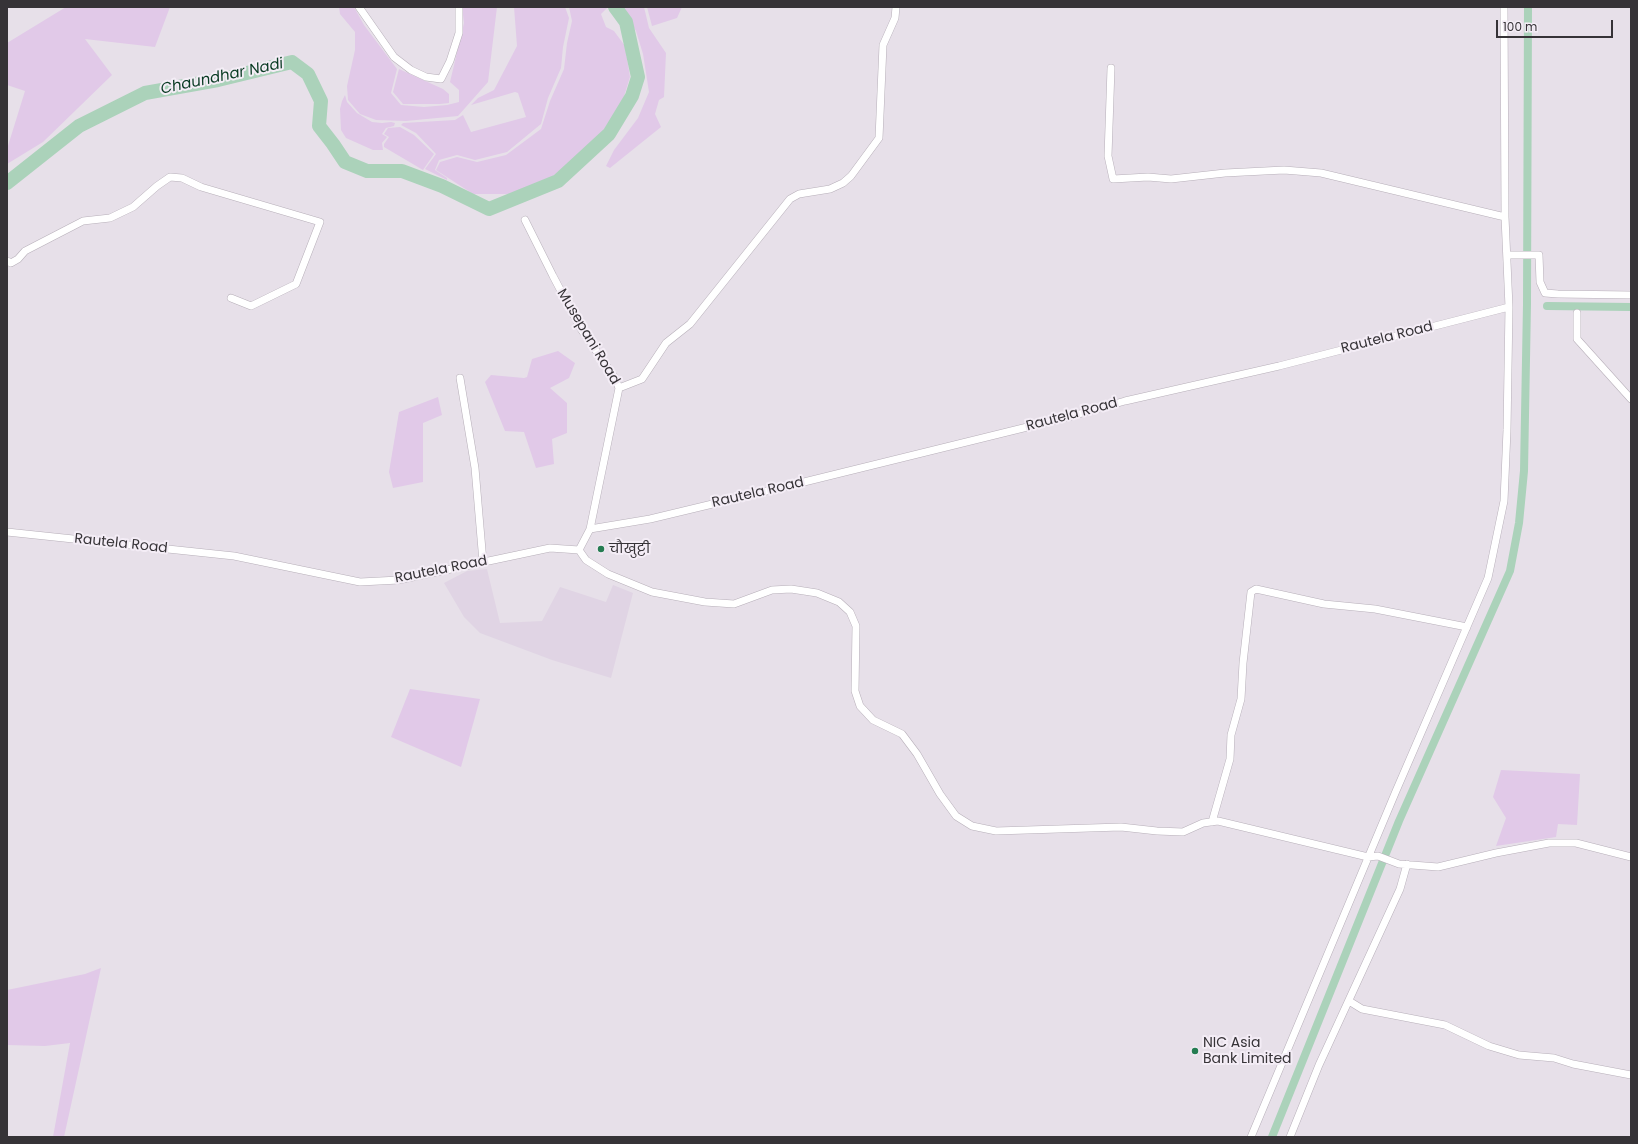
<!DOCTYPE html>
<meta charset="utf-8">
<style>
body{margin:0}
#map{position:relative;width:1638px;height:1144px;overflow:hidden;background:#e7e0e9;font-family:Poppins,sans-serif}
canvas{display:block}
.frame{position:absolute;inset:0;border:8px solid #363337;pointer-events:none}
.scale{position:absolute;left:1496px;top:20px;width:117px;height:18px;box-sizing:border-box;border:2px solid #363337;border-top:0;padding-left:5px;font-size:12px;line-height:14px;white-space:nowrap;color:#363337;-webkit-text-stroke:3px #f4edf6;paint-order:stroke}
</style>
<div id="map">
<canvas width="1638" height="1144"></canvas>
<div class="frame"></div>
<div class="scale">100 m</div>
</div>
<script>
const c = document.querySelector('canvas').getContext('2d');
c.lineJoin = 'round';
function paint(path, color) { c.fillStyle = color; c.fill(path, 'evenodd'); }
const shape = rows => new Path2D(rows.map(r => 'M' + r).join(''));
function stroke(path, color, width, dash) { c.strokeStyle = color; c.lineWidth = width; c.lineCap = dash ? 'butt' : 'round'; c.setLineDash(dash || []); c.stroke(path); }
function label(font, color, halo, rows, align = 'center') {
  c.font = font + ' Poppins,"Noto Sans Devanagari",sans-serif'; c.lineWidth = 4; c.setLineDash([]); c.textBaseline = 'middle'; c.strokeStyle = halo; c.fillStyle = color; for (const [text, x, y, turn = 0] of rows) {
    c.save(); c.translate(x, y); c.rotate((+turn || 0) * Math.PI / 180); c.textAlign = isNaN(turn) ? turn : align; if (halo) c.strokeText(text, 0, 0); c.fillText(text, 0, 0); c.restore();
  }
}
const built = shape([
 [487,569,500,623,542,621,560,587,606,602,613,585,633,593,611,678,552,660,480,633,464,617,444,583,467,571]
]);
const green = shape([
 [66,7,170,7,155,47,85,39,112,75,43,142,7,164,7,149,25,91,7,85,7,43],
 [339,7,354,7,364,25,397,69,391,93,401,105,424,107,447,105,459,102,459,90,450,82,464,23,462,7,497,7,488,82,458,116,406,121,376,120,360,114,348,100,347,86,355,50,355,32,340,14],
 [514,7,565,7,569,18,563,47,561,68,548,98,541,124,507,152,475,160,457,155,439,160,435,170,447,178,447,180,425,169,436,154,416,133,401,125,403,123,455,120,463,115,471,132,526,117,518,93,515,92,471,105,478,98,494,90,517,46],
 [569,7,608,7,601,14,606,27,614,31,625,46,630,77,622,103,603,131,579,155,551,178,513,194,473,194,436,170,440,162,457,157,477,162,506,155,541,129,550,101,564,69,567,43,572,21],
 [623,7,644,7,649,28,666,53,664,97,659,100,655,114,661,127,610,168,606,166,614,150,638,118,649,92,643,54,636,31,625,15],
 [647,7,682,7,677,18,652,26],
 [399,69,443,89,449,94,449,103,440,104,403,104,393,92],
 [345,95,347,102,357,113,372,122,382,123,391,122,395,123,394,126,386,128,382,134,387,137,382,143,383,150,373,150,346,138,341,130,340,109,342,101],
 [400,127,414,135,434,154,423,170,384,147,384,144,389,137,384,134,388,128],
 [558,351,575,363,569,378,550,388,567,403,567,433,552,439,554,464,536,468,524,432,505,431,485,382,491,375,524,378,527,377,532,359],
 [438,397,442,415,423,423,423,482,393,488,389,472,399,412],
 [410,689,480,699,461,767,391,737],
 [1501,770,1580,774,1577,825,1558,824,1556,837,1496,846,1506,818,1493,797],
 [101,968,64,1137,53,1137,70,1043,45,1046,7,1045,7,990,85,974]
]);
const canal = shape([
 [1547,306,1631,307],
 [1272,1137,1399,821,1510,571,1519,523,1524,471,1527,304,1528,7]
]);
const river = shape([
 [7,183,79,126,145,93,218,80,292,62,308,74,321,101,319,126,333,144,345,162,367,171,402,171,442,186,489,209,558,181,609,134,632,96,638,77,626,22,615,7]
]);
const minor = shape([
 [359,7,394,57,411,70,426,77,441,79,450,61,459,33,459,7],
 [1111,68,1108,156,1113,179,1148,177,1171,179,1225,173,1284,170,1321,173,1505,217],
 [525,220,553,276,581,329,615,378,619,388,590,529,579,550],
 [1507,255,1539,255,1540,282,1545,293,1558,294,1631,295],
 [7,261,11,263,18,259,25,251,83,221,110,218,133,207,157,186,170,177,182,178,201,187,320,222,296,284,251,306,231,298],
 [1577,313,1577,339,1631,399],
 [460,378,475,468,483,562],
 [619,388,642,379,666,343,690,324,790,199,799,194,830,189,843,183,851,176,879,138,883,45,895,18,896,7],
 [590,529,650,519,800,483,1072,416,1125,401,1279,366,1509,307],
 [7,532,234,556,360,582,399,580,550,548,579,550],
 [579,550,586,560,608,574,652,592,705,602,734,604,772,590,791,589,817,593,839,602,850,612,856,626,855,691,860,706,873,720,902,734,917,754,940,794,956,816,972,826,996,831,1121,827,1157,831,1183,832,1203,823,1218,821,1368,857,1378,856,1399,864,1438,867,1496,853,1549,843,1576,843,1631,857],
 [1212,822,1230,759,1231,735,1241,699,1243,663,1251,592,1256,589,1324,604,1375,609,1467,627],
 [1349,1001,1362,1009,1445,1025,1489,1046,1519,1055,1554,1058,1573,1064,1631,1075],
 [1251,1137,1396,791,1488,578,1504,501,1507,430,1509,307,1505,217,1504,7],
 [1290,1137,1319,1065,1400,889,1407,864]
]);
const markers = [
 [601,549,4,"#247c51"],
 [1195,1051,4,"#247c51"]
];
const streetNames = [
 ["Musepani Road",588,337,59],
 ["Rautela Road",1387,338,-14],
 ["Rautela Road",1072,415,-15],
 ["Rautela Road",758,493,-13],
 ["Rautela Road",121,544,6],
 ["Rautela Road",441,570,-11]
];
const poiNames = [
 ["चौखुट्टी",609,549],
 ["NIC Asia",1203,1043],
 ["Bank Limited",1203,1059]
];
const waterNames = [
 ["Chaundhar Nadi",222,77,-12]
];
paint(built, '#e0d4e4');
paint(green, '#e1c9e8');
stroke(canal, '#abd2ba', 8);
stroke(river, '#abd2ba', 14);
stroke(minor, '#b7afb9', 8);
stroke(minor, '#fff', 7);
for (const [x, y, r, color] of markers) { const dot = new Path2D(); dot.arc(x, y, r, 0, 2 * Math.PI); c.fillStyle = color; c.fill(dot); stroke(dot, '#f4edf6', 1.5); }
label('14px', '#363337', '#f4edf6', streetNames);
label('14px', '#363337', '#f4edf6', poiNames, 'left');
label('italic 15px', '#093b23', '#f4edf6', waterNames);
</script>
